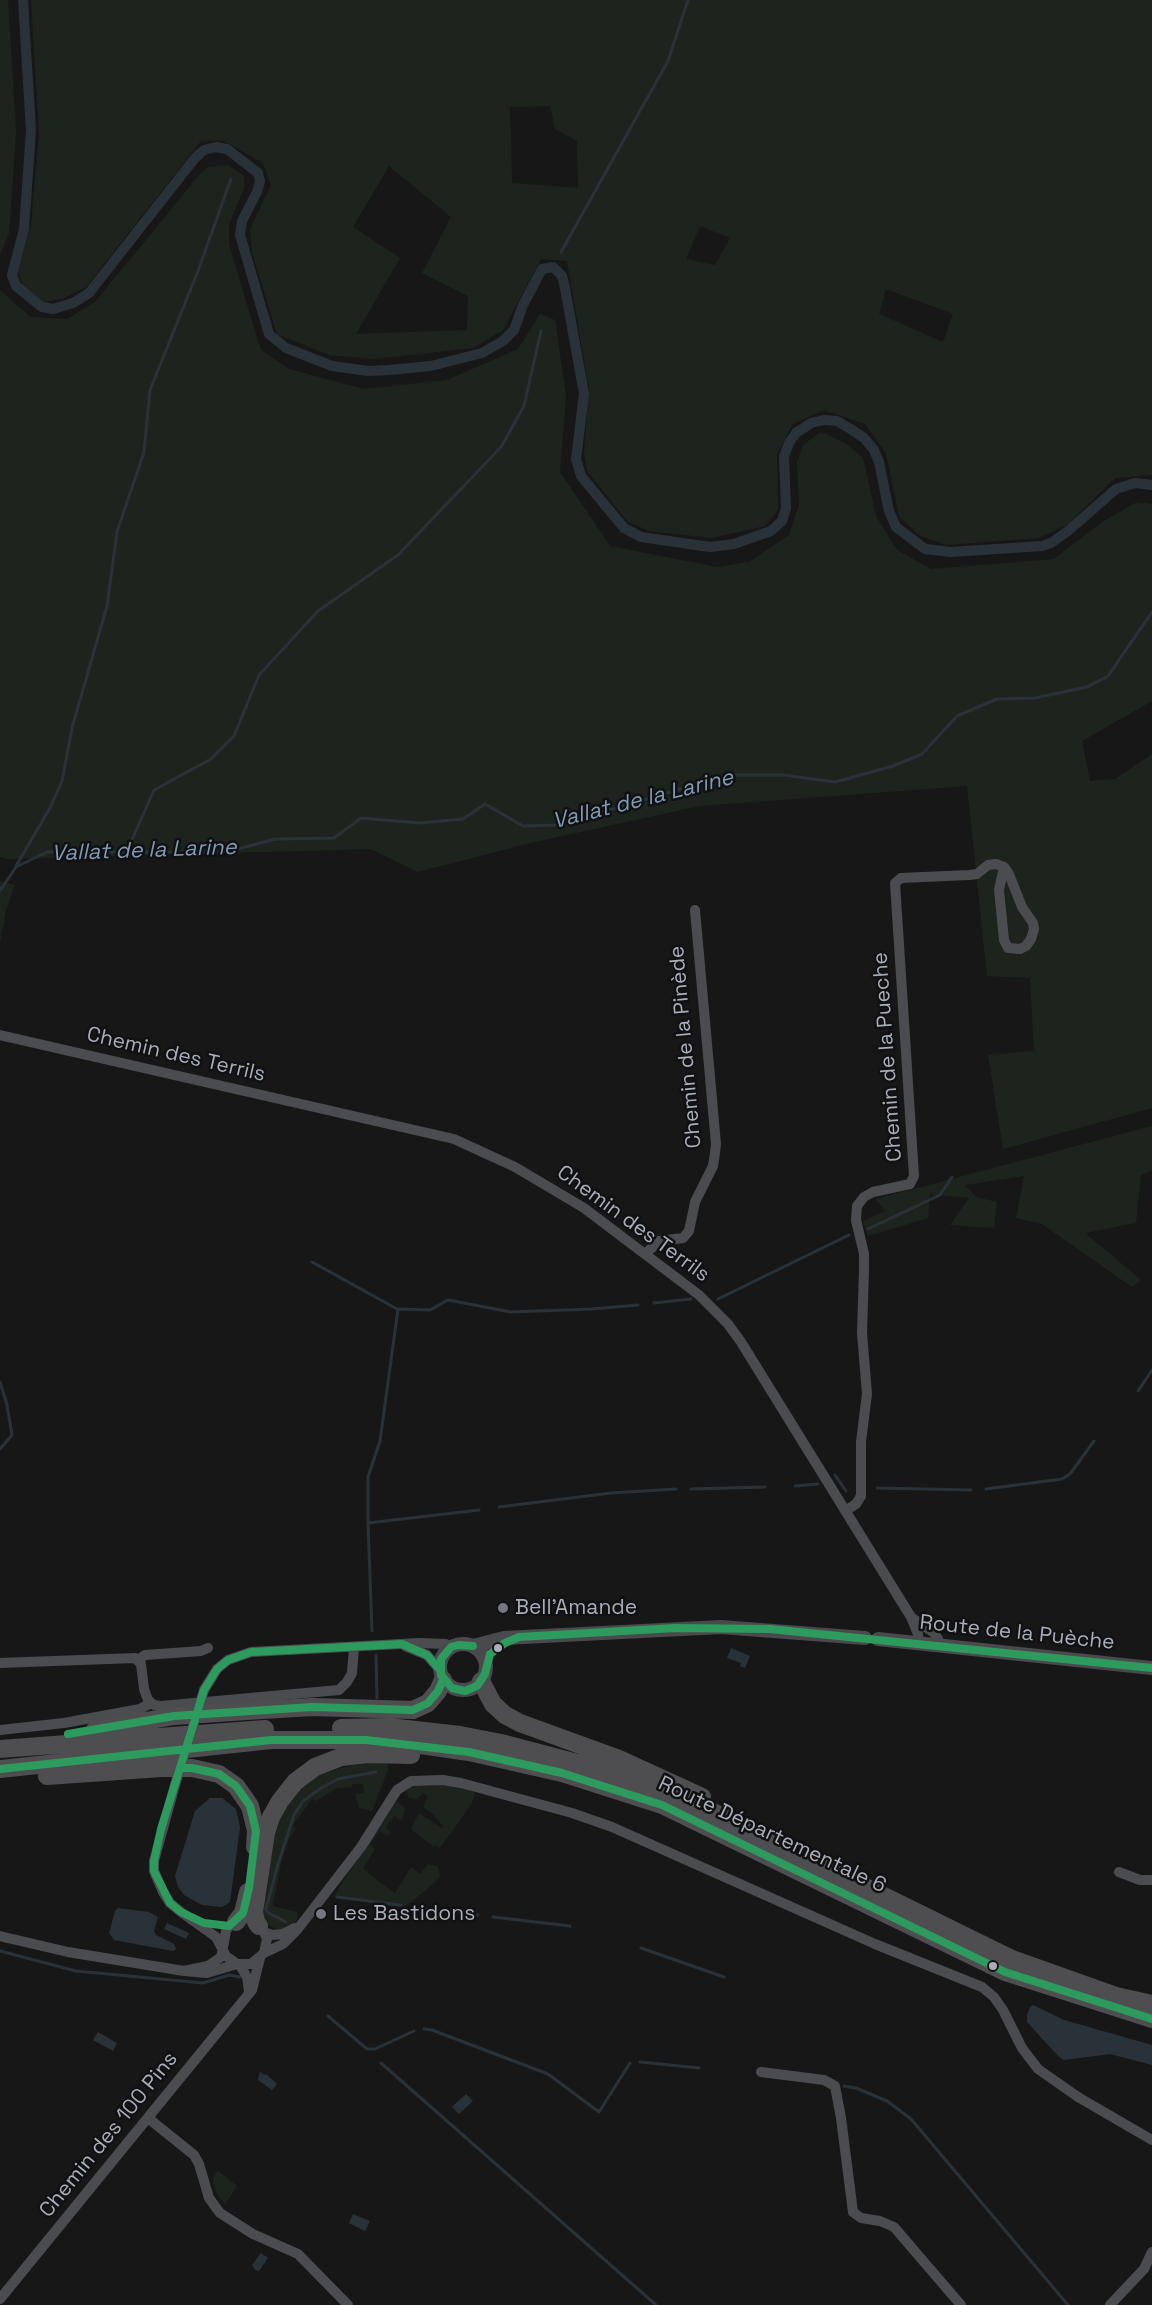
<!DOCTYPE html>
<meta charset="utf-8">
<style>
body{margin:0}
canvas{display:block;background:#171717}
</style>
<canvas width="1152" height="2305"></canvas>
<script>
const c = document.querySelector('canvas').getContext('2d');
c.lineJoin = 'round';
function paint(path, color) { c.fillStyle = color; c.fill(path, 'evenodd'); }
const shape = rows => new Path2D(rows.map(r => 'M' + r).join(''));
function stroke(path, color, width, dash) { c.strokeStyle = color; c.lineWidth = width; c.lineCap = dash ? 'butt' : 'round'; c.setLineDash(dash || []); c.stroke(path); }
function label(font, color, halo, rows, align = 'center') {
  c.font = font + ' "Space Grotesk",sans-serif'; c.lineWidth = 5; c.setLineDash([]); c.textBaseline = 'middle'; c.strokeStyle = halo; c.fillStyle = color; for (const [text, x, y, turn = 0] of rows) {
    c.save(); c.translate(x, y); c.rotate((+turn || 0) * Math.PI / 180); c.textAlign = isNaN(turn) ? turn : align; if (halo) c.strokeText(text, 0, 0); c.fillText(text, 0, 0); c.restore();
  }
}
const green = shape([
 [0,0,8,0,16,132,9,233,0,255],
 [31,0,1152,0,1152,475,1115,478,1067,525,1038,538,946,545,919,535,899,516,886,453,865,424,824,410,793,424,777,454,778,510,765,526,712,538,649,531,627,521,587,471,584,453,589,389,567,261,541,259,503,330,473,348,373,359,329,355,277,334,252,253,250,229,271,185,263,163,222,140,200,142,86,287,64,298,45,302,23,287,18,272,31,225,39,134],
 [550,106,555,129,577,141,578,188,512,183,510,107],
 [389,166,451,217,422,273,468,296,467,330,356,334,400,258,353,227],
 [700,226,730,238,715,265,686,259],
 [886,289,953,314,943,342,879,314],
 [228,165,244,176,244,188,229,224,229,244,253,325,261,350,289,369,364,389,447,380,518,349,540,314,555,320,566,397,560,472,610,546,717,567,749,562,789,535,799,505,797,462,803,445,821,432,845,443,863,458,876,516,897,550,931,569,1054,559,1102,522,1137,502,1152,504,1152,701,1082,741,1090,781,1115,779,1152,754,1152,1108,1003,1149,988,1055,1034,1051,1030,978,987,976,967,786,700,806,530,843,418,872,370,849,7,859,0,857,0,290,30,317,67,319,95,302,200,174,208,167],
 [0,881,15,885,6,910,0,943],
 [1152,1126,1152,1170,1141,1175,1136,1223,1085,1233,1141,1280,1132,1287,1042,1224,1016,1218,1024,1176,965,1185,976,1197,997,1202,994,1228,950,1225,969,1198,930,1194,928,1218,868,1236,863,1221,885,1211,876,1199],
 [387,1761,388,1770,372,1811,359,1808,355,1794,364,1793,363,1784,352,1784,352,1787,337,1788,316,1801,312,1799,293,1825,296,1829,289,1839,281,1863,273,1906,297,1912,297,1921,289,1930,277,1929,263,1923,259,1904,274,1833,280,1816,292,1797,311,1779,323,1773,363,1762],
 [441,1783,475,1792,472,1803,440,1848,436,1845,434,1847,411,1829,419,1813,442,1828,443,1826,434,1815,423,1807,428,1796,423,1793,416,1800,409,1798,406,1791,412,1784],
 [397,1801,405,1808,403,1818,400,1821,395,1816,386,1827,391,1833,388,1836,379,1831,370,1845,375,1849,363,1868,374,1878,395,1893,411,1867,420,1874,428,1864,438,1867,440,1876,433,1884,403,1908,334,1897,345,1878],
 [218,2171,237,2186,225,2205,217,2194,213,2183,214,2181,212,2179]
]);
const water = shape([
 [731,1648,750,1656,745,1668,740,1666,741,1663,727,1658],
 [210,1798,222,1798,236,1809,240,1827,230,1902,222,1907,202,1905,184,1895,178,1887,175,1876,195,1811],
 [118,1908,149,1912,158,1917,154,1931,156,1935,174,1944,176,1949,173,1951,114,1940,109,1933,115,1911],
 [167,1923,189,1933,186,1939,164,1929],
 [1033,2005,1064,2020,1152,2045,1152,2065,1110,2054,1064,2060,1058,2056,1027,2022,1027,2015,1030,2007],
 [98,2032,117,2043,113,2051,93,2040],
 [260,2072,264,2075,266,2074,277,2084,272,2090,258,2080],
 [466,2094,473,2101,459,2114,452,2107],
 [353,2214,370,2221,365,2231,349,2223],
 [261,2253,268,2258,259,2271,255,2270,252,2265]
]);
const stream = shape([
 [561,252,668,61,688,0],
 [127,851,154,790,211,759,234,736,259,675,318,611,398,555,501,447,524,406,541,331],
 [16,866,50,808,62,781,72,728,107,606,117,532,144,452,150,390,198,271,231,179],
 [0,891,16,867,47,852,227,852,275,839,334,838,361,818,420,823,463,819,485,804,523,826,559,825,727,775,783,775,835,782,893,766,922,754,957,716,997,699,1035,698,1087,687,1108,676,1152,612],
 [868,1229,940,1195,952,1177],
 [312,1262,397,1309],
 [718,1299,849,1235],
 [654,1303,691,1299],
 [0,1382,7,1405,12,1435,0,1449],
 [1138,1391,1152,1370],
 [835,1475,846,1491],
 [795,1486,818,1484],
 [877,1488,971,1490],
 [691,1489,765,1487],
 [986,1489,1062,1479,1070,1474,1094,1441],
 [499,1507,611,1493,676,1489],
 [368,1523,368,1477,380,1441,398,1309,430,1310,448,1300,511,1312,592,1309,638,1305],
 [372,1631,368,1523,479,1510],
 [376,1655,377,1698],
 [337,1897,401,1905],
 [423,1908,478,1915],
 [493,1917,570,1926],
 [286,1922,267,1912,266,1909,278,1864,294,1815,303,1801,321,1788,338,1779,376,1772],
 [641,1948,724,1977],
 [0,1951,76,1971,203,1983,229,1975,240,1977],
 [328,2016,367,2049,375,2049,414,2031],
 [424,2029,432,2030,548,2074,599,2112,630,2063],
 [640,2062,699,2068],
 [381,2063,656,2305],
 [844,2086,856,2088,887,2101,911,2119,1068,2305]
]);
const canal = shape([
 [23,0,31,130,24,229,12,275,16,286,42,307,53,309,73,303,89,293,195,158,204,150,216,147,227,149,258,173,260,181,257,192,242,221,240,235,269,334,286,348,332,366,368,371,389,370,431,366,482,353,503,341,514,330,523,305,542,269,553,267,562,276,565,288,584,394,576,459,581,476,624,528,641,537,710,547,734,544,771,531,782,521,786,508,784,456,789,443,796,433,811,423,824,420,837,421,852,430,864,438,874,450,879,462,889,511,896,527,925,549,951,552,1042,546,1051,543,1068,531,1116,489,1135,483,1152,485]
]);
const street = shape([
 [0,1035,454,1139,515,1167,584,1208,699,1295,728,1324,741,1342,911,1617],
 [645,1254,659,1241,683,1238,689,1231,695,1202,713,1166,715,1153,716,1144,695,910],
 [845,1511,856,1504,861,1496,861,1442,867,1394,862,1333,864,1270,864,1254,856,1220,857,1206,864,1197,873,1192,910,1184,914,1176,895,883,901,878,969,875,977,874,988,865,996,864,1004,867,1009,874,1022,907,1033,923,1034,929,1031,939,1026,946,1020,949,1008,948,1004,940,999,890,1004,867],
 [919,1644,918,1634,911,1617,934,1633,938,1639,939,1646],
 [405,1646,427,1655,440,1670],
 [138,1660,145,1655,201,1651,208,1648],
 [0,1663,135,1658,141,1664,144,1689,148,1700,154,1705,161,1706,339,1690,347,1682,352,1673,354,1647],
 [204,1690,217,1669,228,1660,251,1652,419,1643,446,1644,451,1647],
 [0,1730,64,1723,140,1709,151,1703],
 [175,1785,154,1861,154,1871,163,1892,170,1903,181,1912,216,1937,226,1956,237,1964,251,1964,264,1953,267,1939,264,1932,255,1923],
 [1119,1872,1140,1880,1152,1880],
 [264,1932,272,1935,283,1934,295,1928],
 [0,1936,68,1952,184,1971],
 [223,1947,226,1931,229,1926,240,1921],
 [223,1949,221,1957,208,1966,184,1971,207,1973,237,1964],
 [264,1953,283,1944,297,1930,361,1847,397,1790,411,1781,443,1780,461,1783,572,1813,612,1827,875,1944,982,1987,994,1997,1003,2010,1022,2048,1038,2069,1078,2097,1152,2140],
 [239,1964,247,1977,249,1991],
 [761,2072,824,2080,835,2086,841,2118,853,2212,861,2218,880,2221,894,2227,961,2305],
 [148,2118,194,2155,199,2164,209,2198,220,2213,253,2234,298,2254,348,2305],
 [0,2299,252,1990,260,1958],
 [1110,2305,1144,2269,1152,2252]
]);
const secondary = shape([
 [878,1639,1152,1668],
 '440 1667a23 23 0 1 1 46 0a23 23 0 1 1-46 0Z',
 [473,1646,504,1638,721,1627,865,1638]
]);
const highway = shape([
 [481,1681,493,1704,505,1715,520,1723,619,1759,702,1797],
 [341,1728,389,1727,460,1735,501,1743,611,1772,713,1812,1012,1959,1116,1996,1152,2004],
 [95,1730,174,1716,246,1711,312,1707,413,1710,428,1703,438,1691,443,1680],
 [0,1749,265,1729],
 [0,1769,271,1740,366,1740,414,1744,469,1752,562,1773,662,1805,1005,1972,1152,2019],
 [47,1776,161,1768,192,1768,219,1774,236,1786,250,1806,256,1831,255,1847],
 [236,1922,243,1913,248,1892],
 [259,1926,256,1922,254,1912,266,1833,271,1817,280,1801,295,1782,315,1767,341,1757,367,1754,411,1755]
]);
const streetBridge = shape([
 [175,1785,204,1690]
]);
const bus1 = shape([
 [473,1646,458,1645,451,1647,441,1659,441,1675,452,1688,465,1691,477,1686,485,1674,490,1654,505,1643,519,1637,675,1628,770,1629,1152,1668],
 [68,1734,174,1716,312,1707,413,1710,428,1703,438,1691,443,1680],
 [180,1768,192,1768,219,1774,236,1786,250,1806,256,1831,249,1888,243,1913,229,1926,204,1923,181,1912,170,1903,154,1871,154,1861,161,1829,180,1768],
 [180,1768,204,1690,217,1669,228,1660,251,1652,402,1644,427,1655,440,1670,443,1680],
 [0,1769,271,1740,366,1740,469,1752,562,1773,662,1805,1005,1972,1152,2019]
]);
const markers = [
 [503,1608,6,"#757880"],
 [498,1648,5,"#a8adb8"],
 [321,1914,6,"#757880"],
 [993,1966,5,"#a8adb8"]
];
const streetNames = [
 ["Chemin de la Pinède",686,1047,-95],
 ["Chemin des Terrils",176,1055,13],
 ["Chemin de la Pueche",888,1057,-94],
 ["Chemin des Terrils",633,1224,36],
 ["Route de la Puèche",1017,1633,6],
 ["Route Départementale 6",772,1835,25],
 ["Chemin des 100 Pins",109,2135,-51]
];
const poiNames = [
 ["Bell'Amande",515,1608],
 ["Les Bastidons",333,1914]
];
const waterNames = [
 ["Vallat de la Larine",643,800,-14],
 ["Vallat de la Larine",144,851,-2]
];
paint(green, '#1d241e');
paint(water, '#2a3239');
stroke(stream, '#2a3239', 3);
stroke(canal, '#2a3239', 10);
stroke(street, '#4b4c50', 10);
stroke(secondary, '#4a4a4e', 14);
stroke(highway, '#4e4e51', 18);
stroke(streetBridge, '#4b4c50', 10);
stroke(bus1, '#2d9b5e', 8);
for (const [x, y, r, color] of markers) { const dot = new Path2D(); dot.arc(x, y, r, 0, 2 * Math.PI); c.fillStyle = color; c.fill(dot); stroke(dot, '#111113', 2); }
label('21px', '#a8adb8', '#111113', streetNames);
label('21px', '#a8adb8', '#111113', poiNames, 'left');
label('italic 22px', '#7f9bb3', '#111113', waterNames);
</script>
